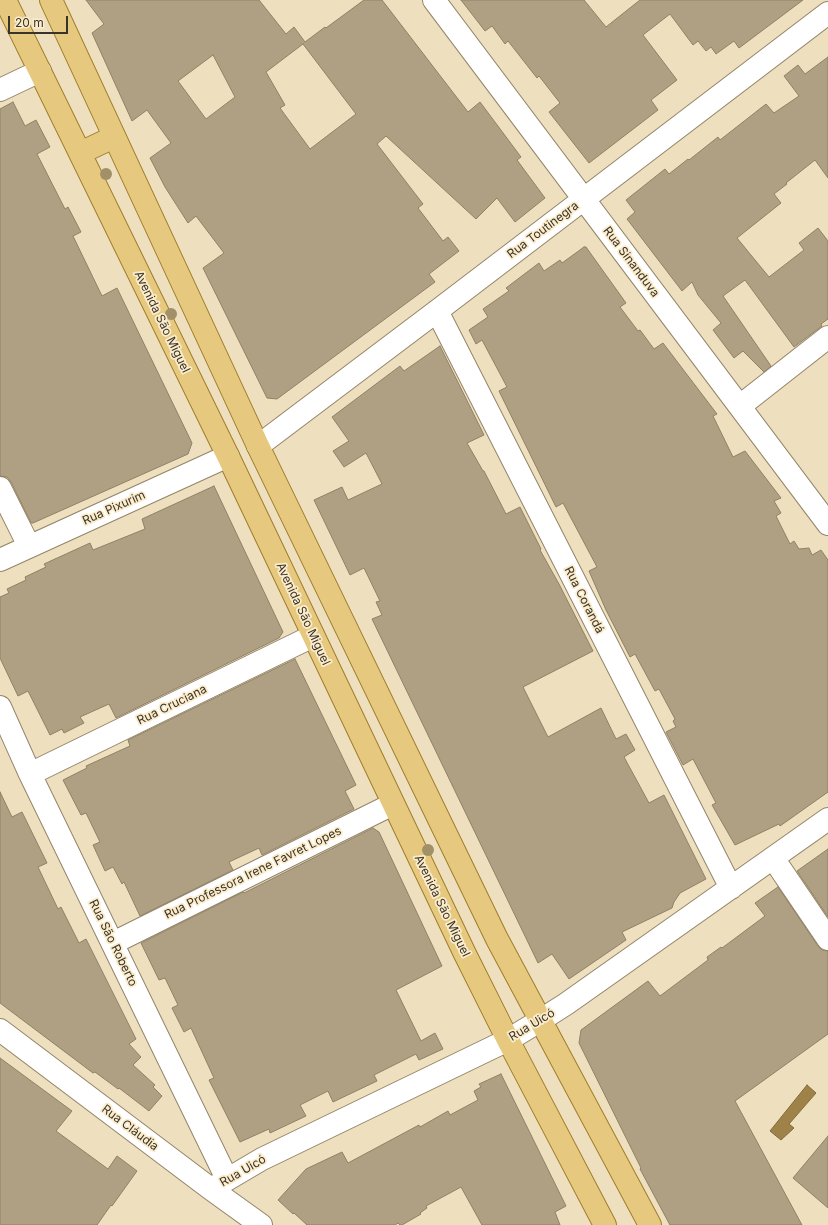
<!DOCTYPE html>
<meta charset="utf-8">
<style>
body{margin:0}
#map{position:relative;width:828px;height:1225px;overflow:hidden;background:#eedfbf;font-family:Inter,sans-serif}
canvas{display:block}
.scale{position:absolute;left:8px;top:16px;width:60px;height:18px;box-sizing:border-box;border:2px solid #3a3428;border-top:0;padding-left:5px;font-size:12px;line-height:14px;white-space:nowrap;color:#3a3428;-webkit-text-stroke:3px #fbeccc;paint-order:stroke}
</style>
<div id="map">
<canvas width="828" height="1225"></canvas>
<div class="scale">20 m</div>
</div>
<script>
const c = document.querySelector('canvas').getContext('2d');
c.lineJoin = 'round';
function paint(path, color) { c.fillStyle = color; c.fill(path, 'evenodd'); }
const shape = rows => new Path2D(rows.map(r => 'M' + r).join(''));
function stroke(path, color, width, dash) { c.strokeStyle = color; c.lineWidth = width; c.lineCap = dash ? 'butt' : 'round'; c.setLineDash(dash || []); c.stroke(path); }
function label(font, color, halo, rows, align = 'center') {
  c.font = font + ' Inter,sans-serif'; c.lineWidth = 3.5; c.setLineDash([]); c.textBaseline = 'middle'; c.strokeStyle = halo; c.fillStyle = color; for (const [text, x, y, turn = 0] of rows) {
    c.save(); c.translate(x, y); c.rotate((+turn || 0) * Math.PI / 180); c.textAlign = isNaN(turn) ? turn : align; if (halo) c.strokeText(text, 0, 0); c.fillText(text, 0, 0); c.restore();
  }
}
const water = shape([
 [807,1085,816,1093,789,1124,794,1128,781,1140,770,1131,807,1085]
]);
const building = shape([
 [86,0,259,0,286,34,294,27,305,42,325,27,326,28,364,0,382,0,468,112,480,102,521,157,517,160,545,198,515,222,497,198,476,219,386,136,377,144,423,204,418,208,443,241,448,237,459,251,429,274,435,282,277,399,267,398,203,268,224,253,196,216,188,223,165,187,150,158,171,143,147,110,132,121,92,33,104,24,86,0],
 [303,44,356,114,310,149,280,108,285,105,266,72,303,44],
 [213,55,235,97,206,119,178,81,213,55],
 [461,0,584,0,606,27,640,0,803,0,739,48,734,41,716,54,711,47,706,51,698,41,693,45,670,14,643,35,677,80,651,100,658,110,589,163,549,112,560,103,539,76,537,78,508,41,505,44,492,26,485,31,461,0],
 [828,57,828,178,815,160,786,183,787,184,774,194,781,203,737,238,769,277,804,250,799,243,818,228,828,241,828,319,821,324,822,326,794,347,745,280,723,296,771,366,764,372,743,351,734,358,713,330,721,323,698,295,692,282,682,291,627,219,635,212,626,200,665,169,669,174,688,159,689,160,718,137,720,140,766,104,774,113,799,96,784,76,798,65,805,74,828,57],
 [13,102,25,126,36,120,50,147,37,154,65,209,68,207,81,232,73,236,102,296,117,288,192,443,188,454,33,523,31,523,11,482,7,477,0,476,0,109,13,102],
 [584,247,586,247,626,303,620,307,638,331,640,330,654,349,663,343,717,414,713,416,733,457,745,451,781,498,774,501,781,513,776,516,790,544,794,541,799,549,809,548,812,555,821,550,828,560,828,792,780,826,779,824,735,845,712,805,716,803,693,759,683,765,666,732,676,727,673,721,675,719,659,689,655,691,635,654,630,657,606,610,589,571,597,567,563,503,556,507,499,391,507,387,482,340,476,344,469,330,488,317,483,309,509,291,506,288,539,263,544,271,560,260,562,263,584,247],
 [440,346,484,435,467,443,483,471,484,471,506,514,520,507,541,549,540,550,559,584,593,651,523,687,548,737,601,708,616,739,626,734,635,750,624,757,649,803,664,795,706,879,680,893,674,902,672,908,622,932,626,940,569,979,552,954,538,963,372,619,382,615,376,602,380,601,364,568,350,575,314,500,342,487,348,500,382,484,366,453,344,467,333,451,349,441,332,417,400,366,404,371,440,346],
 [214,486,283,632,279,638,116,718,109,704,80,717,84,723,64,733,62,729,50,735,28,691,18,696,0,658,0,597,9,593,7,589,26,580,25,577,46,567,44,564,90,543,93,550,145,529,142,519,214,486],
 [295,659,356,785,345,791,354,809,262,855,259,848,229,862,233,870,140,916,124,882,122,884,113,867,105,871,93,845,100,842,86,813,81,815,63,780,87,768,86,766,130,746,128,740,295,659],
 [0,792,12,817,22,812,47,863,38,867,58,909,61,907,79,943,86,939,136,1039,129,1044,141,1057,133,1065,155,1085,153,1087,162,1096,149,1111,119,1088,118,1089,95,1072,93,1073,0,1003,0,792],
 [373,828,379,832,442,966,396,990,421,1041,435,1033,443,1049,419,1060,416,1054,374,1075,377,1081,333,1102,328,1091,300,1105,306,1116,270,1133,269,1129,240,1142,209,1080,214,1078,191,1028,184,1032,172,1008,178,1005,165,978,159,980,141,943,243,892,244,893,373,828],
 [828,849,828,917,797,871,828,849],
 [778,887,818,946,822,950,828,951,828,1034,735,1101,802,1225,670,1225,640,1169,641,1168,579,1043,581,1030,648,981,660,996,708,960,707,957,721,947,722,948,765,916,755,903,778,887],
 [0,1058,72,1111,56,1131,108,1169,117,1156,137,1171,112,1206,111,1205,97,1225,0,1225,0,1058],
 [501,1074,566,1206,555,1212,560,1225,482,1225,461,1187,426,1206,427,1208,420,1213,421,1214,402,1225,400,1225,398,1223,395,1225,307,1225,294,1213,293,1214,278,1200,306,1169,342,1152,348,1163,419,1125,420,1127,448,1111,450,1115,478,1100,474,1091,481,1087,479,1084,501,1074],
 [828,1136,828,1208,793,1178,828,1136]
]);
const minor = shape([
 [434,0,828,524],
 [0,90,40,71],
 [437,311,731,888],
 [740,406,828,337],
 [258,446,437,311,828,13],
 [0,488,29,546],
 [0,560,228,456],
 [0,707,30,774,227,1179],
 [30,774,313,636],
 [773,858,828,939],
 [113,943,393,804],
 [0,1030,211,1189,261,1225],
 [211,1189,262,1159,508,1040,541,1020,566,1004,828,819]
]);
const major = shape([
 [5,0,228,456,465,954,508,1040,605,1225],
 [51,0,258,446,497,939,650,1225],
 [80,153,114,137]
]);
const trees = [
 [106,174],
 [171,314],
 [428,850]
];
const streetNames = [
 ["Rua Toutinegra",543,230,-37],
 ["Rua Sinanduva",631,262,53],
 ["Avenida São Miguel",162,322,64],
 ["Rua Pixurim",114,508,-24],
 ["Rua Corandá",584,600,63],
 ["Avenida São Miguel",303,614,65],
 ["Rua Cruciana",172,705,-26],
 ["Rua Professora Irene Favret Lopes",253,873,-26],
 ["Avenida São Miguel",442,906,64],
 ["Rua São Roberto",113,943,64],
 ["Rua Uicó",532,1025,-31],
 ["Rua Cláudia",130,1128,37],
 ["Rua Uicó",243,1171,-30]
];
paint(water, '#9e8247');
stroke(water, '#806b3e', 1);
paint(building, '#afa083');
stroke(building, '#8f8164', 1);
stroke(minor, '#938568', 24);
stroke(major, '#9f7d29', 24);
stroke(minor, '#fff', 22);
stroke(major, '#e6c97f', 22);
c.fillStyle = '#a29068';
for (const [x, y] of trees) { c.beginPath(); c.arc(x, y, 6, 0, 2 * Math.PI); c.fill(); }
label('12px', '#3a3428', '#fbeccc', streetNames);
</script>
